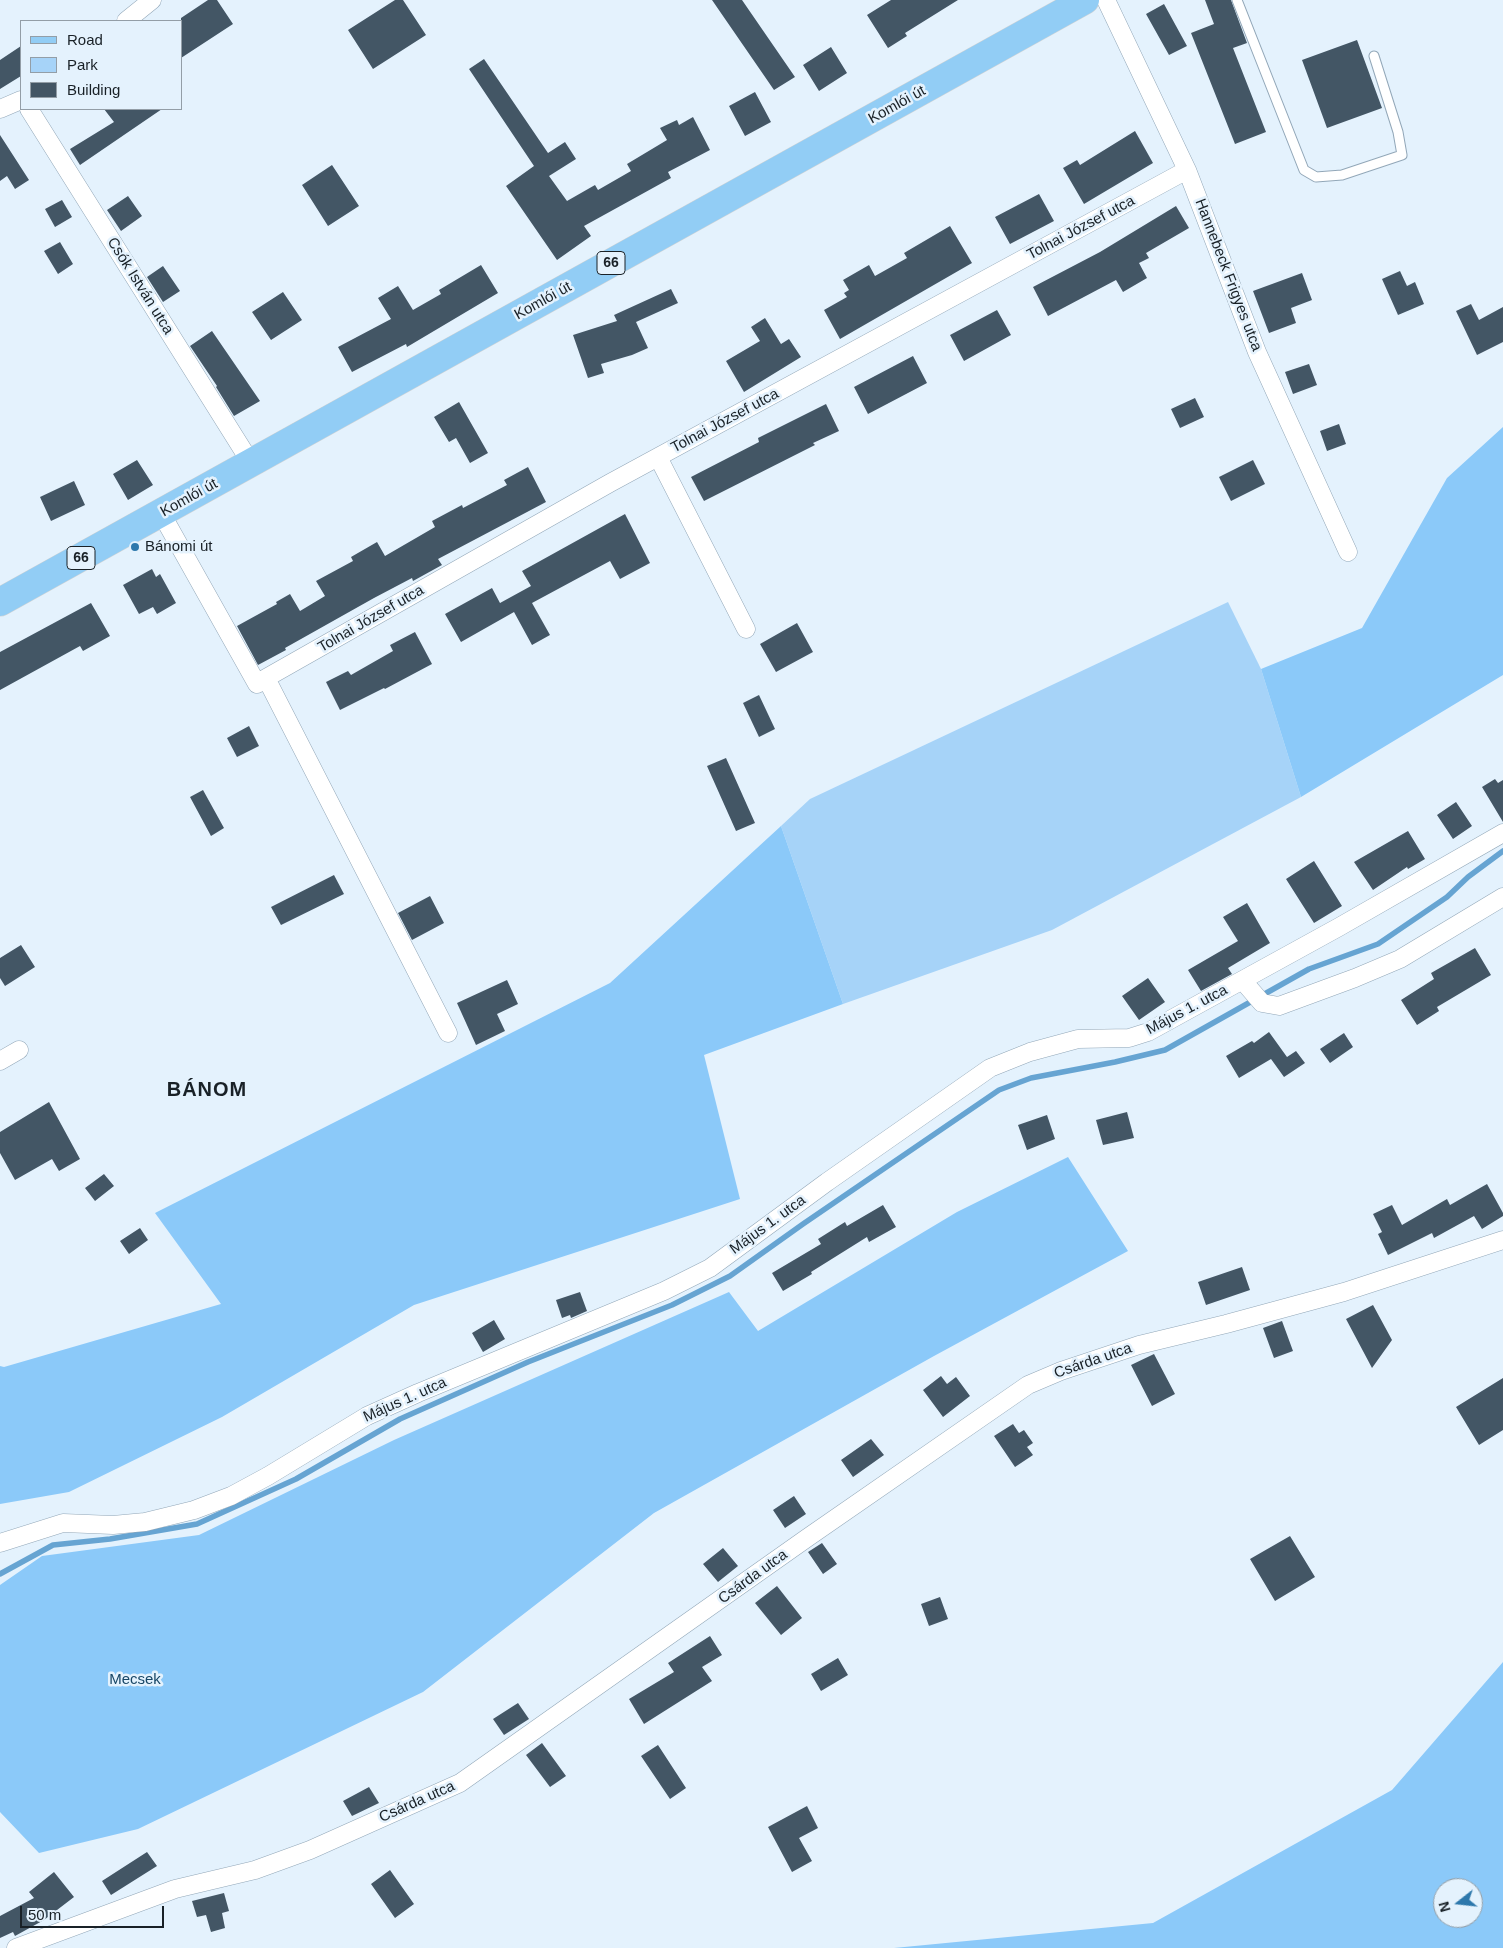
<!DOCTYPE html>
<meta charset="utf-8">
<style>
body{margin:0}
#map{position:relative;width:1503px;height:1948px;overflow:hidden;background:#e4f2fd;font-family:Helvetica,sans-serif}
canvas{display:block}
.legend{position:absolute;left:20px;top:20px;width:162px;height:90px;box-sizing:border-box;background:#e4f2fd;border:1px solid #939ea7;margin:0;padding:6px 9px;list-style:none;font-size:15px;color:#192127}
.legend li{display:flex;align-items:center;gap:10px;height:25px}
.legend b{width:25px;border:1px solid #939ea7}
.north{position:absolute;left:1433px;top:1878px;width:50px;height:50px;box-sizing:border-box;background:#e4f2fd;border:1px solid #939ea7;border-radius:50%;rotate:254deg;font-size:14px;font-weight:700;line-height:20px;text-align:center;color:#192127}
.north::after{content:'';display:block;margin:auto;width:18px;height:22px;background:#2d78ac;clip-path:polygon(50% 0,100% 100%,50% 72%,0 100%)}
.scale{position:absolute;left:20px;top:1906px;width:144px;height:22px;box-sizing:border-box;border:2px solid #192127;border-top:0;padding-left:6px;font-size:15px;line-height:18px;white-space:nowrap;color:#192127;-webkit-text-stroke:4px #e4f2fd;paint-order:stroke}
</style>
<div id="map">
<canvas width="1503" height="1948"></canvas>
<ul class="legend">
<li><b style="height:6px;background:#92cdf5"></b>Road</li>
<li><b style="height:14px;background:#a6d3f8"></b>Park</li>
<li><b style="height:14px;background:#435665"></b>Building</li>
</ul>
<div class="north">N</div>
<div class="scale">50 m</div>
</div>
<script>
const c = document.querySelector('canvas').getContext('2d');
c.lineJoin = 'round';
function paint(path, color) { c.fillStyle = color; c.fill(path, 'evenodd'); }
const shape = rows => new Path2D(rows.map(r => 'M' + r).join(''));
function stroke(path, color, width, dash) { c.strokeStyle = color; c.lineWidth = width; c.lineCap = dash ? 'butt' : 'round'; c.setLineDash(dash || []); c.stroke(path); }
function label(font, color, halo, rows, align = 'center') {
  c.font = font + ' Helvetica,sans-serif'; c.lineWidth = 5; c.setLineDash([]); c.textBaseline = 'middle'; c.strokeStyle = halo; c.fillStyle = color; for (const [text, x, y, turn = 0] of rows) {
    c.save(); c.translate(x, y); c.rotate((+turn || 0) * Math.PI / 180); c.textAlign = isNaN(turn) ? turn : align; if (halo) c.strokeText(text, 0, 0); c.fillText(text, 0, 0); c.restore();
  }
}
const green = shape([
 [1228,602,1261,669,1301,797,1052,930,843,1004,781,826,810,799]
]);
const forest = shape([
 [1503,427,1503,675,1301,797,1261,669,1362,628,1447,478],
 [781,826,843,1004,704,1055,740,1199,414,1305,222,1417,69,1492,0,1504,0,1366,4,1367,221,1304,155,1213,610,983],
 [1068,1157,1128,1251,934,1356,654,1513,423,1692,138,1829,39,1853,0,1812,0,1585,42,1556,199,1535,394,1440,729,1292,758,1331,957,1212],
 [1503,1662,1503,1948,894,1948,1153,1923,1392,1790],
 [1443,1888,1473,1888,1473,1918,1443,1918]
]);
const stream = shape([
 [0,1574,53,1545,110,1539,197,1524,296,1479,400,1419,528,1362,672,1305,730,1276,803,1224,999,1090,1031,1078,1115,1062,1165,1050,1309,969,1378,944,1447,897,1468,877,1503,851]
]);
const building = shape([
 [208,0,217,0,233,24,181,58,181,18],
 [395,0,403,0,426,35,373,69,348,30],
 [712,0,742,0,795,77,774,90],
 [891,0,958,0,905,33,907,36,888,48,867,15],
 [1205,0,1231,0,1247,43,1233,48,1266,132,1235,144,1191,33,1214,24],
 [1164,4,1187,46,1169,55,1146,14],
 [1357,40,1382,108,1327,128,1302,60],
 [21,46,21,76,0,89,0,60],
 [831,47,847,73,819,91,803,65],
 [484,59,548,153,565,142,576,159,549,176,567,201,595,185,598,190,631,171,627,164,667,140,660,128,677,120,679,125,693,117,710,150,668,172,671,178,584,226,591,236,557,260,506,186,534,166,469,69],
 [755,92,771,122,745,136,729,106],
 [104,109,162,109,80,165,70,149,114,122],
 [1135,131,1153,163,1084,204,1063,168,1077,160,1080,165],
 [0,135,29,180,15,189,7,176,0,181],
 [332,165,359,206,328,226,302,185],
 [1039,194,1054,221,1010,244,995,217],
 [128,196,142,216,121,231,107,210],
 [62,200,72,217,55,227,45,209],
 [1176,206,1189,228,1146,253,1149,258,1139,263,1147,278,1123,292,1116,280,1048,316,1033,287,1100,252],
 [950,226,972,263,840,339,824,310,847,297,844,293,849,290,843,280,869,265,875,276,907,258,904,253],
 [60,242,73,264,58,274,44,251],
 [481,265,498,293,407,347,406,344,352,372,338,347,391,319,378,298,398,286,413,310,441,294,439,290],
 [163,266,180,291,163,302,147,277],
 [1400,271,1407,286,1415,282,1424,304,1398,315,1382,279],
 [1302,273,1312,300,1291,308,1296,323,1269,333,1253,291],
 [671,289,678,303,636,322,648,348,632,355,601,364,604,373,588,378,573,335,617,321,614,315],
 [283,292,302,320,271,340,252,312],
 [1471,304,1479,320,1503,307,1503,342,1477,355,1456,311],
 [997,310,1011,335,964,361,950,335],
 [765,318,781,344,789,339,801,357,744,392,726,361,760,341,751,327],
 [212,331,260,401,234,416,216,387,217,386,190,346],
 [913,356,927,383,868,414,854,387],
 [1309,364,1317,385,1293,394,1285,372],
 [1195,398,1204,417,1180,428,1171,409],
 [459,402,488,453,470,463,456,438,449,442,434,417],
 [826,404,839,431,813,443,815,445,704,501,691,477,759,442,758,438],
 [1339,424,1346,444,1327,451,1320,431],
 [137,460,153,485,128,500,113,474],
 [1253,460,1265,484,1231,501,1219,477],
 [528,467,546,502,438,559,442,565,413,581,412,578,374,598,285,648,286,650,258,665,237,626,277,604,276,602,290,594,300,611,325,596,316,581,353,561,351,557,377,542,385,556,435,527,432,521,462,505,463,508,507,485,504,480],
 [74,481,85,505,51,521,40,497],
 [625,514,650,563,620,579,610,561,532,603,550,635,532,645,514,612,461,642,445,614,492,588,500,603,531,586,522,571],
 [152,569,156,577,160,574,176,603,157,614,153,607,139,614,123,585],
 [91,603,110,636,83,651,80,646,0,690,0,652],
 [797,623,813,652,776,672,760,644],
 [415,632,432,664,385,689,384,688,340,710,326,682,348,671,351,675,393,651,390,645],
 [759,695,775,729,759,737,743,703],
 [249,726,259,746,237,757,227,738],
 [726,758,755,823,736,831,707,766],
 [1495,779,1498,783,1503,780,1503,822,1482,787],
 [203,790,224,828,211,836,190,797],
 [1456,802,1472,826,1453,839,1437,815],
 [1408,831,1425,859,1408,869,1407,867,1373,890,1354,862],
 [1314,861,1342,906,1314,923,1286,879],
 [334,875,344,894,281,925,271,907],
 [430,896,444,923,412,940,398,913],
 [1247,903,1270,943,1228,968,1232,974,1201,991,1188,970,1238,941,1223,917],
 [21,945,35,967,5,986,0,978,0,958],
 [1475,948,1491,975,1437,1007,1439,1011,1417,1025,1401,1000,1434,979,1431,973],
 [1148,978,1165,1002,1139,1020,1122,996],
 [507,980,518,1004,497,1014,505,1031,476,1045,457,1003],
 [1269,1032,1287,1057,1296,1051,1305,1063,1284,1077,1271,1059,1239,1078,1226,1056,1252,1041,1254,1043],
 [1344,1033,1353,1047,1330,1063,1320,1049],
 [49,1102,80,1159,59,1171,52,1159,15,1180,0,1153,0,1132],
 [1127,1112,1134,1138,1103,1145,1096,1120],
 [1047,1115,1055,1139,1027,1150,1018,1125],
 [104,1174,114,1186,95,1201,85,1188],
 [1487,1184,1503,1213,1503,1216,1482,1229,1474,1216,1434,1238,1432,1233,1388,1255,1378,1234,1382,1232,1373,1214,1392,1205,1402,1225,1447,1199,1450,1205],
 [883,1205,896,1227,869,1242,867,1237,811,1272,812,1274,783,1291,772,1273,821,1244,818,1239,845,1222,847,1226],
 [140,1228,148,1240,129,1254,120,1241],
 [1242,1267,1250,1290,1206,1305,1198,1282],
 [580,1292,587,1311,571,1318,570,1315,562,1318,556,1300],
 [1373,1305,1392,1340,1372,1368,1346,1319],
 [494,1320,505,1339,483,1352,472,1333],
 [1282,1321,1293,1351,1274,1358,1263,1328],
 [1154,1354,1175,1394,1152,1406,1131,1365],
 [941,1376,947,1384,956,1377,970,1396,943,1417,923,1390],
 [1503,1378,1503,1430,1479,1445,1456,1407],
 [1013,1424,1019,1433,1024,1430,1033,1443,1027,1447,1033,1455,1015,1467,994,1436],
 [871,1439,884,1455,853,1477,841,1460],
 [794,1496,806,1514,785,1528,773,1510],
 [1290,1536,1315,1577,1275,1601,1250,1559],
 [822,1543,837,1564,823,1574,808,1552],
 [723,1548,738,1566,718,1582,703,1564],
 [777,1586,802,1618,781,1635,755,1603],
 [940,1597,948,1619,929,1626,921,1604],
 [710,1636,722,1655,702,1667,712,1681,644,1724,629,1699,674,1672,668,1663],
 [838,1658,848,1675,821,1691,811,1674],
 [518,1703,529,1719,504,1735,493,1719],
 [542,1743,566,1776,550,1787,526,1755],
 [658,1745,686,1788,670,1799,641,1756],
 [369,1787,379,1803,352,1816,343,1801],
 [807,1806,818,1828,799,1838,812,1861,792,1872,768,1827],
 [147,1852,157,1866,111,1895,102,1881],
 [390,1870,414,1904,395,1918,371,1884],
 [54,1872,74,1897,44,1920,15,1936,13,1932,0,1938,0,1916,34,1898,29,1892],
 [224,1893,229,1911,222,1913,225,1928,211,1932,206,1915,197,1917,192,1901]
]);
const service = shape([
 [1237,0,1304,170,1316,177,1342,175,1402,155,1398,132,1374,56]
]);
const minor = shape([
 [1106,0,1187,170,1257,352,1348,552],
 [126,21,152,0],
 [0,109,21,100],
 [29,109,251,463],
 [658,457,746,629],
 [161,513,257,684,266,678,448,1033],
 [266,678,610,483,1187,170],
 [1243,981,1262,1003,1279,1006,1355,978,1400,959,1503,897],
 [0,1061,19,1050],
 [0,1543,63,1523,113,1525,145,1522,194,1510,231,1496,268,1476,367,1416,418,1393,664,1291,710,1268,827,1182,990,1068,1030,1052,1078,1039,1129,1038,1148,1032,1339,927,1503,833],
 [16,1948,175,1889,255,1870,310,1850,460,1783,807,1538,1028,1385,1061,1371,1139,1345,1226,1324,1344,1292,1503,1240]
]);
const primary = shape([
 [0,602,1085,0]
]);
const markers = [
 [135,547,5,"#2d78ac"]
];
const shields = [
 [611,263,28],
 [81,558,28]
];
const shieldNames = [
 ["66",611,263],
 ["66",81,558]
];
const streetNames = [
 ["Komlói út",897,105,-29],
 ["Tolnai József utca",1081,228,-28],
 ["Hannebeck Frigyes utca",1228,275,69],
 ["Csók István utca",140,286,58],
 ["Komlói út",543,301,-29],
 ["Tolnai József utca",725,421,-28],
 ["Komlói út",189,498,-29],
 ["Tolnai József utca",371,619,-30],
 ["Május 1. utca",1187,1010,-28],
 ["Május 1. utca",768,1225,-36],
 ["Csárda utca",1093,1361,-19],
 ["Május 1. utca",405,1400,-24],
 ["Csárda utca",753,1577,-36],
 ["Csárda utca",417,1802,-24]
];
const poiNames = [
 ["Bánomi út",145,547]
];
const parkNames = [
 ["Mecsek",135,1680]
];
const districtNames = [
 ["BÁNOM",207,1090]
];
paint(green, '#a6d3f8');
paint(forest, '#8bc9f9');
stroke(stream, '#66a4d2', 5.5);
paint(building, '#435665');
stroke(service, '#92a7b8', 11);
stroke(minor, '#92a7b8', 19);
stroke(primary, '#d1d3d4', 29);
stroke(service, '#fff', 9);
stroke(minor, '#fff', 18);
stroke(primary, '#92cdf5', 28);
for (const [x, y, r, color] of markers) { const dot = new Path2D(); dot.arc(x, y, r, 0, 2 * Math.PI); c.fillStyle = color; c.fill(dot); stroke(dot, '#e4f2fd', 2); }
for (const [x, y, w] of shields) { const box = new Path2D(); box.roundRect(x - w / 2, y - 11.5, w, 23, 4); c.fillStyle = '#e4f2fd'; c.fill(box); stroke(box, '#192127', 1); }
label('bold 14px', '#192127', null, shieldNames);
label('15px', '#192127', '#e4f2fd', streetNames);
label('15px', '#192127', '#e4f2fd', poiNames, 'left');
label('15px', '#174666', '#e4f2fd', parkNames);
c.letterSpacing = '1px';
label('bold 20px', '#192127', '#e4f2fd', districtNames);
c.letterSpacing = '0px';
</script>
